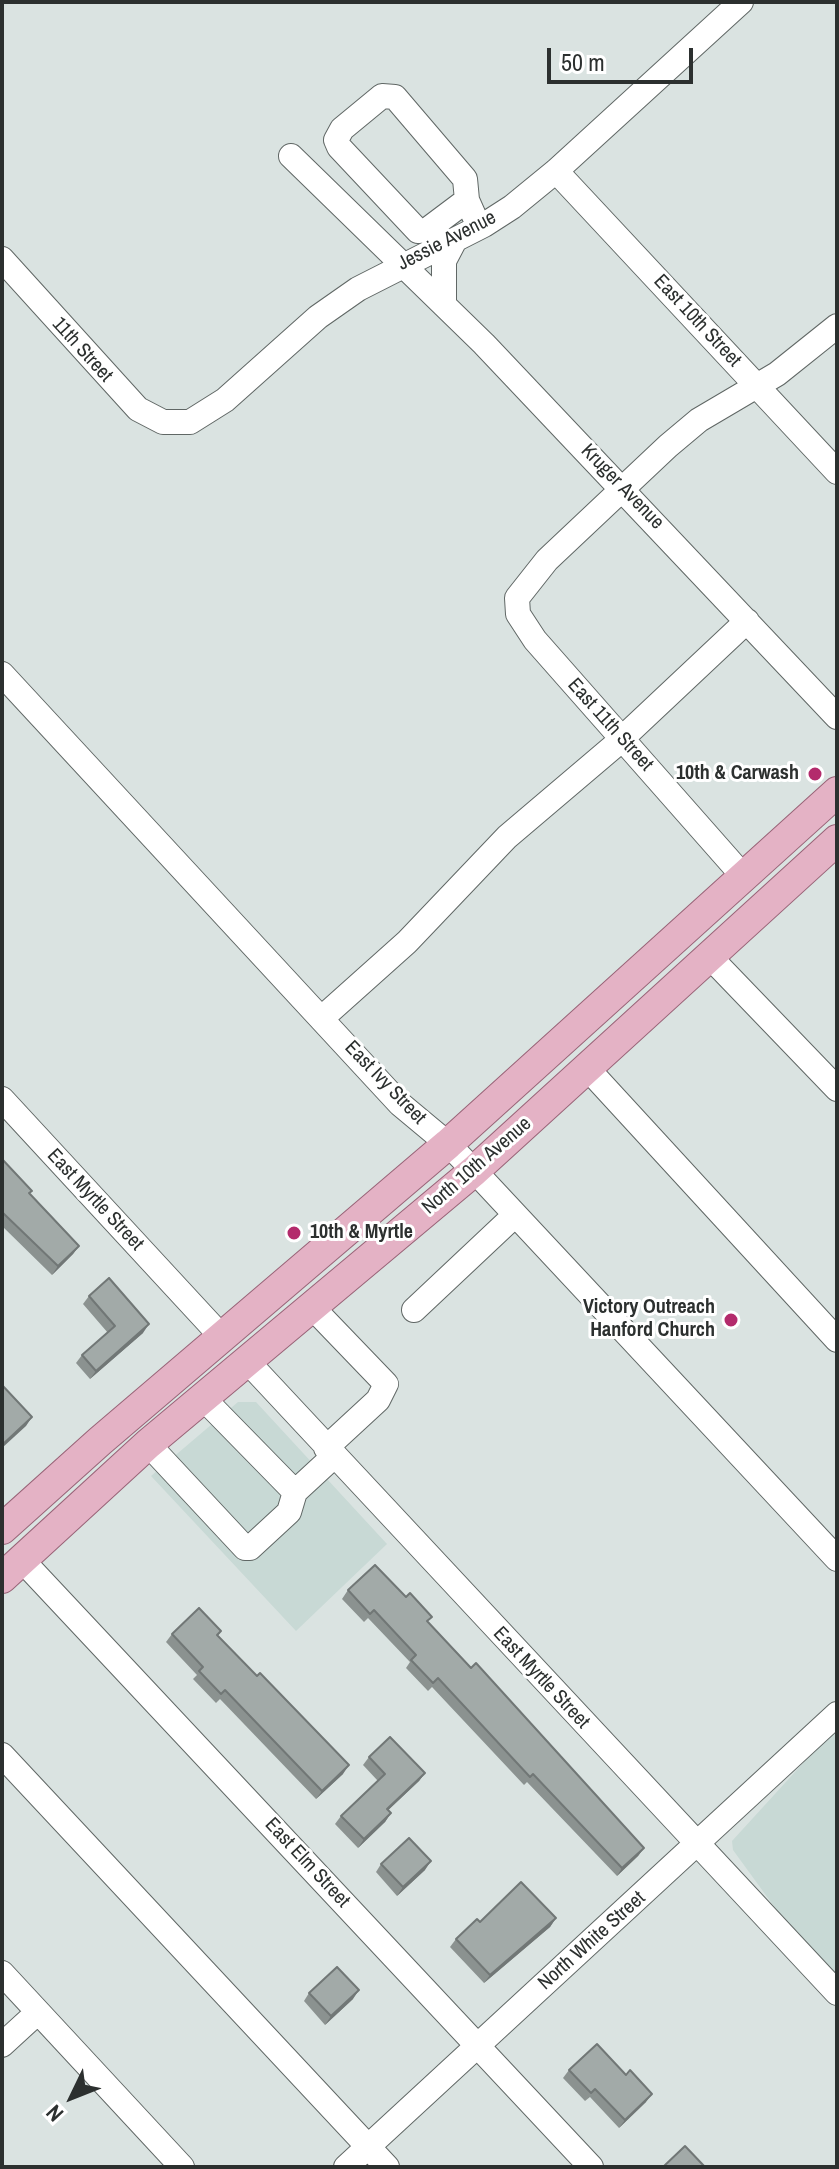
<!DOCTYPE html>
<style>
body{margin:0}
#map{position:relative;width:839px;height:2169px;overflow:hidden;background:#dae3e1;font-family:"Archivo Narrow",sans-serif}
canvas{display:block}
.frame{position:absolute;inset:0;border:4px solid #2c302f;pointer-events:none}
.north{position:absolute;left:32px;top:2057px;width:80px;height:80px;-webkit-text-stroke:6px #fff;paint-order:stroke;rotate:227deg;font-size:22px;font-weight:700;line-height:32px;text-align:center;color:#2c302f}
.north::after{content:'';display:block;margin:auto;width:28px;height:36px;background:#2c302f;clip-path:polygon(50% 0,100% 100%,50% 72%,0 100%)}
.scale{position:absolute;left:547px;top:48px;width:146px;height:36px;box-sizing:border-box;border:4px solid #2c302f;border-top:0;padding-left:10px;font-size:24px;line-height:28px;white-space:nowrap;color:#2c302f;-webkit-text-stroke:6px #fff;paint-order:stroke}
</style>
<div id="map">
<canvas width="839" height="2169"></canvas>
<div class="frame"></div>
<div class="north">N</div>
<div class="scale">50 m</div>
</div>
<script>
const c = document.querySelector('canvas').getContext('2d');
c.lineJoin = 'round';
function paint(path, color) { c.fillStyle = color; c.fill(path, 'evenodd'); }
const shape = rows => new Path2D(rows.map(r => 'M' + r).join(''));
function stroke(path, color, width, dash) { c.strokeStyle = color; c.lineWidth = width; c.lineCap = dash ? 'butt' : 'round'; c.setLineDash(dash || []); c.stroke(path); }
function label(font, color, halo, rows, align = 'center') {
  c.font = font + ' "Archivo Narrow",sans-serif'; c.lineWidth = 6; c.setLineDash([]); c.textBaseline = 'middle'; c.strokeStyle = halo; c.fillStyle = color; for (const [text, x, y, turn = 0] of rows) {
    c.save(); c.translate(x, y); c.rotate((+turn || 0) * Math.PI / 180); c.textAlign = isNaN(turn) ? turn : align; if (halo) c.strokeText(text, 0, 0); c.fillText(text, 0, 0); c.restore();
  }
}
const built = shape([
 [238,1402,256,1402,387,1544,296,1631,151,1476],
 [837,1726,837,1993,733,1850,732,1841]
]);
const minor = shape([
 [291,156,484,344,837,717],
 [556,171,837,472],
 [467,200,427,230,418,231,339,147,336,140,342,129,382,96,395,97,465,179,467,200,479,227],
 [2,259,138,409,163,422,190,422,225,400,318,317,358,289,484,225,512,207,556,171,741,2],
 [444,305,444,261,455,240],
 [2,674,400,1104,448,1144,483,1180,837,1559],
 [743,876,535,640,518,614,517,598,547,560,668,446,699,420,777,374,837,326],
 [709,956,837,1089],
 [322,1018,407,942,507,837,613,747,747,621],
 [587,1068,837,1340],
 [2,1099,221,1336],
 [312,1307,386,1384,378,1400,326,1448],
 [414,1310,515,1215],
 [247,1361,837,1993],
 [203,1398,295,1492],
 [148,1444,245,1548,250,1548,289,1512,295,1492,334,1456],
 [22,1560,591,2167],
 [2,1755,387,2167],
 [2,1973,182,2167],
 [2,2045,38,2012],
 [346,2167,837,1714]
]);
const major = shape([
 [2,1529,100,1441,448,1144,837,792],
 [2,1578,148,1444,474,1171,837,840]
]);
const wall = shape([
 [2,1159,32,1191,30,1194,79,1246,73,1254,52,1275,2,1226],
 [89,1296,143,1333,90,1379,76,1363,82,1355,108,1333,83,1304],
 [348,1590,428,1622,644,1848,638,1856,617,1876,527,1782,524,1785,432,1687,428,1691,406,1668,410,1662,368,1618,364,1622,342,1599],
 [221,1631,218,1636,343,1774,316,1799,220,1699,216,1703,193,1679,197,1675,166,1642,172,1634],
 [369,1757,425,1773,419,1781,388,1810,391,1813,385,1822,358,1848,335,1824,341,1816,378,1781,363,1765],
 [381,1864,425,1870,397,1896,376,1872],
 [556,1918,550,1927,484,1983,450,1947,456,1939,480,1922],
 [309,1993,353,1999,325,2025,304,2001],
 [569,2070,646,2102,619,2128,590,2097,585,2101,563,2078]
]);
const shadedWall = shape([
 [79,1246,73,1254,52,1275,58,1266],
 [149,1324,143,1333,90,1379,96,1371],
 [32,1417,26,1426,2,1448,2,1445],
 [349,1765,343,1774,316,1799,322,1791],
 [425,1773,419,1781,381,1817,387,1809],
 [391,1813,385,1822,358,1848,364,1839],
 [644,1848,638,1856,617,1876,622,1868],
 [431,1861,425,1870,397,1896,403,1887],
 [556,1918,550,1927,484,1983,490,1975],
 [359,1990,353,1999,325,2025,331,2016],
 [652,2094,646,2102,619,2128,625,2120]
]);
const building = shape([
 [2,1159,32,1191,29,1193,79,1246,58,1266,2,1212,2,1159],
 [109,1278,149,1324,96,1371,82,1355,115,1326,89,1296,109,1278],
 [2,1385,32,1417,2,1445,2,1385],
 [375,1565,406,1597,410,1593,432,1617,427,1621,471,1668,476,1663,644,1848,622,1868,533,1774,530,1777,438,1678,433,1683,411,1660,416,1655,374,1610,370,1614,348,1590,375,1565],
 [199,1608,221,1631,217,1635,257,1676,260,1673,349,1765,322,1791,225,1690,221,1694,199,1671,203,1667,172,1634,199,1608],
 [390,1737,425,1773,387,1809,391,1813,364,1839,341,1816,385,1774,369,1757,390,1737],
 [409,1838,431,1861,403,1887,381,1864,409,1838],
 [521,1882,556,1918,490,1975,456,1939,477,1919,480,1922,521,1882],
 [337,1967,359,1990,331,2016,309,1993,337,1967],
 [597,2044,626,2075,630,2070,652,2094,625,2120,595,2089,591,2093,569,2070,597,2044],
 [685,2146,705,2167,663,2167,685,2146]
]);
const markers = [
 [815,774,8,"#b32b6c"],
 [294,1233,8,"#b32b6c"],
 [731,1320,8,"#b32b6c"]
];
const streetNames = [
 ["Jessie Avenue",447,241,-27],
 ["East 10th Street",697,321,47],
 ["11th Street",82,350,48],
 ["Kruger Avenue",622,487,46],
 ["East 11th Street",610,725,48],
 ["East Ivy Street",385,1083,46],
 ["North 10th Avenue",477,1166,-41],
 ["East Myrtle Street",95,1200,47],
 ["East Myrtle Street",541,1678,47],
 ["East Elm Street",307,1863,47],
 ["North White Street",592,1941,-42]
];
const poiNames = [
 ["10th & Carwash",799,774],
 ["10th & Myrtle",310,1233,"left"],
 ["Victory Outreach",715,1308],
 ["Hanford Church",715,1331]
];
paint(built, '#c8d9d5');
stroke(minor, '#606765', 26);
stroke(major, '#986377', 32);
stroke(minor, '#fff', 24);
stroke(major, '#e4b2c5', 30);
paint(wall, '#8b9290');
paint(shadedWall, '#717776');
paint(building, '#a2aaa8');
stroke(building, '#717776', 2);
for (const [x, y, r, color] of markers) { const dot = new Path2D(); dot.arc(x, y, r, 0, 2 * Math.PI); c.fillStyle = color; c.fill(dot); stroke(dot, '#fff', 3); }
label('20px', '#2c302f', '#fff', streetNames);
label('bold 20px', '#2c302f', '#fff', poiNames, 'right');
</script>
